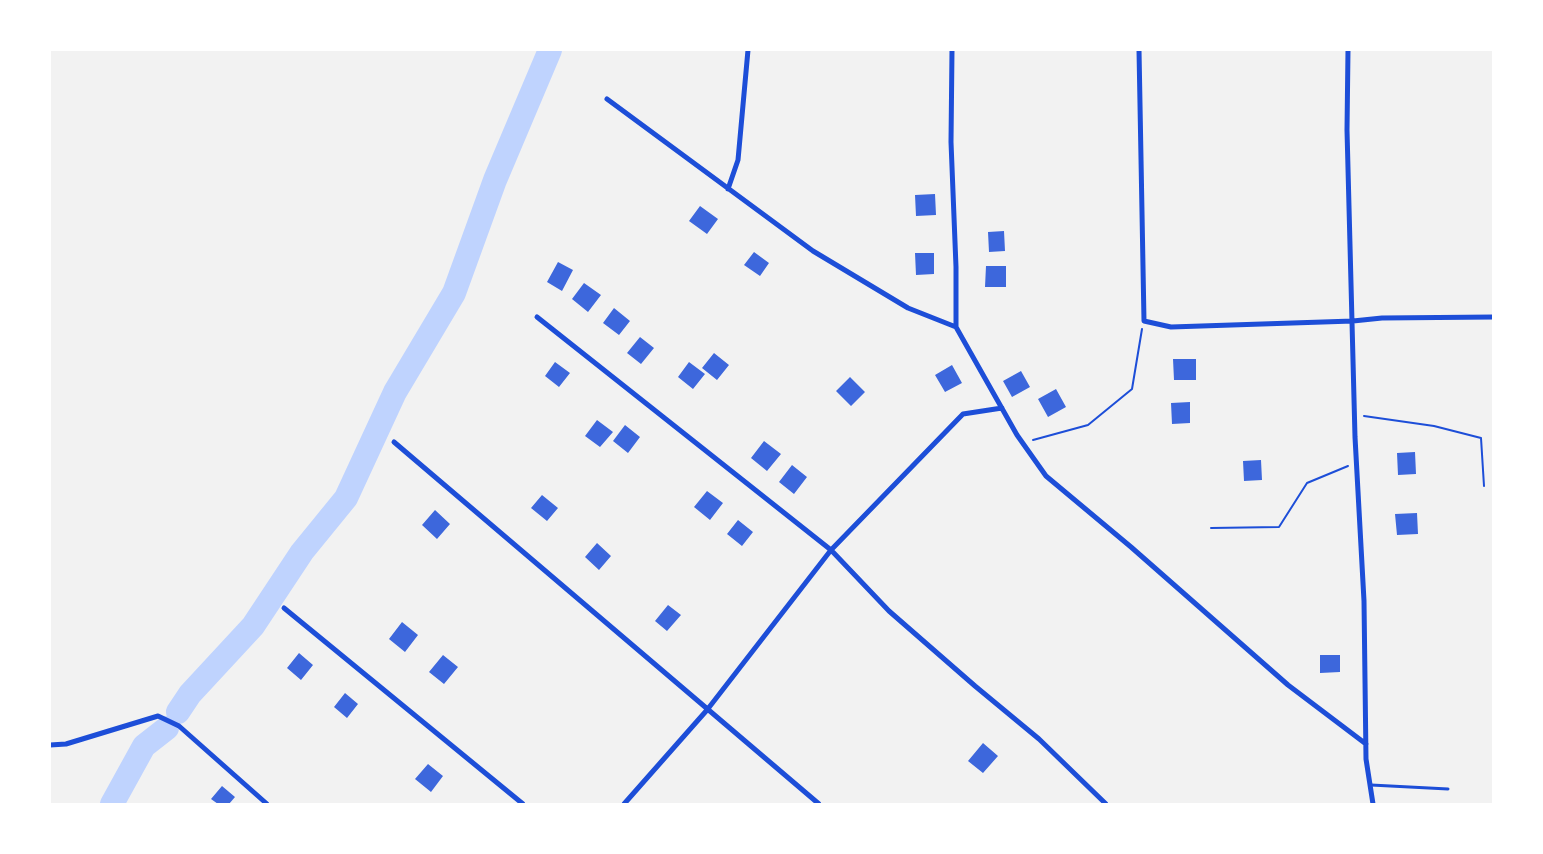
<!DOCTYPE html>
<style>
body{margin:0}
#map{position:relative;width:1543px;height:854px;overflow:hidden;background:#f2f2f2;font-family:"Fira Sans Condensed",sans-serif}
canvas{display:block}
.frame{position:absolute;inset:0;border:51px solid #fff;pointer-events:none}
</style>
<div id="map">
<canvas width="1543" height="854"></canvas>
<div class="frame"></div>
</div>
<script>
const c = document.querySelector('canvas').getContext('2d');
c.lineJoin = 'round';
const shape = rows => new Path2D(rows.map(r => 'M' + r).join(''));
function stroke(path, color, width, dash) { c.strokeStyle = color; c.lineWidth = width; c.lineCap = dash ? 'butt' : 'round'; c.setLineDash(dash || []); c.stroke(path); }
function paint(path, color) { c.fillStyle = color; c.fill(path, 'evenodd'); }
const river = shape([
 [178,712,190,694,253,626,302,552,346,498,395,392,454,293,495,180,550,50],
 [112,804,144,746,167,728]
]);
const building = shape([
 [935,194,936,215,916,216,915,195],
 [700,206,718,219,707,234,689,221],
 [1004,231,1005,251,989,252,988,232],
 [754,252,769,263,760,276,744,265],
 [915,253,934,253,934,274,916,275],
 [558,262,573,270,562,291,547,282],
 [986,266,1006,266,1006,287,985,287],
 [584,283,601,295,588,312,572,299],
 [614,308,630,321,619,335,603,323],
 [640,337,654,348,641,364,627,353],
 [714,353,729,365,717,380,702,368],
 [1173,359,1196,359,1196,380,1174,380],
 [555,362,570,373,559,387,545,376],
 [689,362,705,374,693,389,678,377],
 [952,365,962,383,945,392,935,375],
 [1021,371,1030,387,1012,397,1003,381],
 [850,377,865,392,851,406,836,391],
 [1056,389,1066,407,1048,417,1038,399],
 [1190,402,1190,423,1172,424,1171,403],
 [597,420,613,432,600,447,585,436],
 [625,425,640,437,628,453,613,441],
 [764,441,781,454,767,471,751,458],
 [1415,452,1416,474,1398,475,1397,453],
 [1261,460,1262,480,1244,481,1243,461],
 [792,465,807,477,794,494,779,482],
 [707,491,723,503,710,520,694,507],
 [542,495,558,508,547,521,531,508],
 [435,510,450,524,437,539,422,525],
 [1417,513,1418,534,1397,535,1395,514],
 [738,520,753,532,742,546,727,534],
 [597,543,611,556,599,570,585,557],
 [668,605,681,615,667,631,655,621],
 [402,622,418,635,405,652,389,639],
 [299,653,313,665,301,680,287,668],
 [443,655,458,667,444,684,429,672],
 [1320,655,1340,655,1340,672,1320,673],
 [345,693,358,704,347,718,334,707],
 [983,743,998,756,983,773,968,761],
 [428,764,443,776,431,792,415,779],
 [222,786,235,797,229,804,218,804,211,799]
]);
const path = shape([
 [1364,416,1434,426,1481,438,1484,486],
 [1033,440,1088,425,1132,389,1142,329],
 [1211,528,1279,527,1307,483,1348,466]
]);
const service = shape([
 [1371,785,1448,789]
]);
const minor = shape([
 [952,50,951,142,956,267,956,327],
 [1139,50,1144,321,1171,327,1353,321,1382,318,1494,317],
 [1348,50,1347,130,1355,437,1364,601,1366,759,1373,804],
 [607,99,813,251,908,308,956,327],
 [728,189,738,160,748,50],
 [537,317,831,550,889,611,975,686,1039,739,1106,804],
 [956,327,1017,435,1046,476,1131,547,1288,685,1366,744],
 [394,442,819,804],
 [284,608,523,804],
 [50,745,66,744,158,716,179,726,267,804],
 [624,804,707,710,831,550,963,414,1002,408]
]);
stroke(river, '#bfd3fe', 24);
paint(building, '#3d67dc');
stroke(path, '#1d4ed8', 2);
stroke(service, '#1d4ed8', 3);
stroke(minor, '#1d4ed8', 5);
</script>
